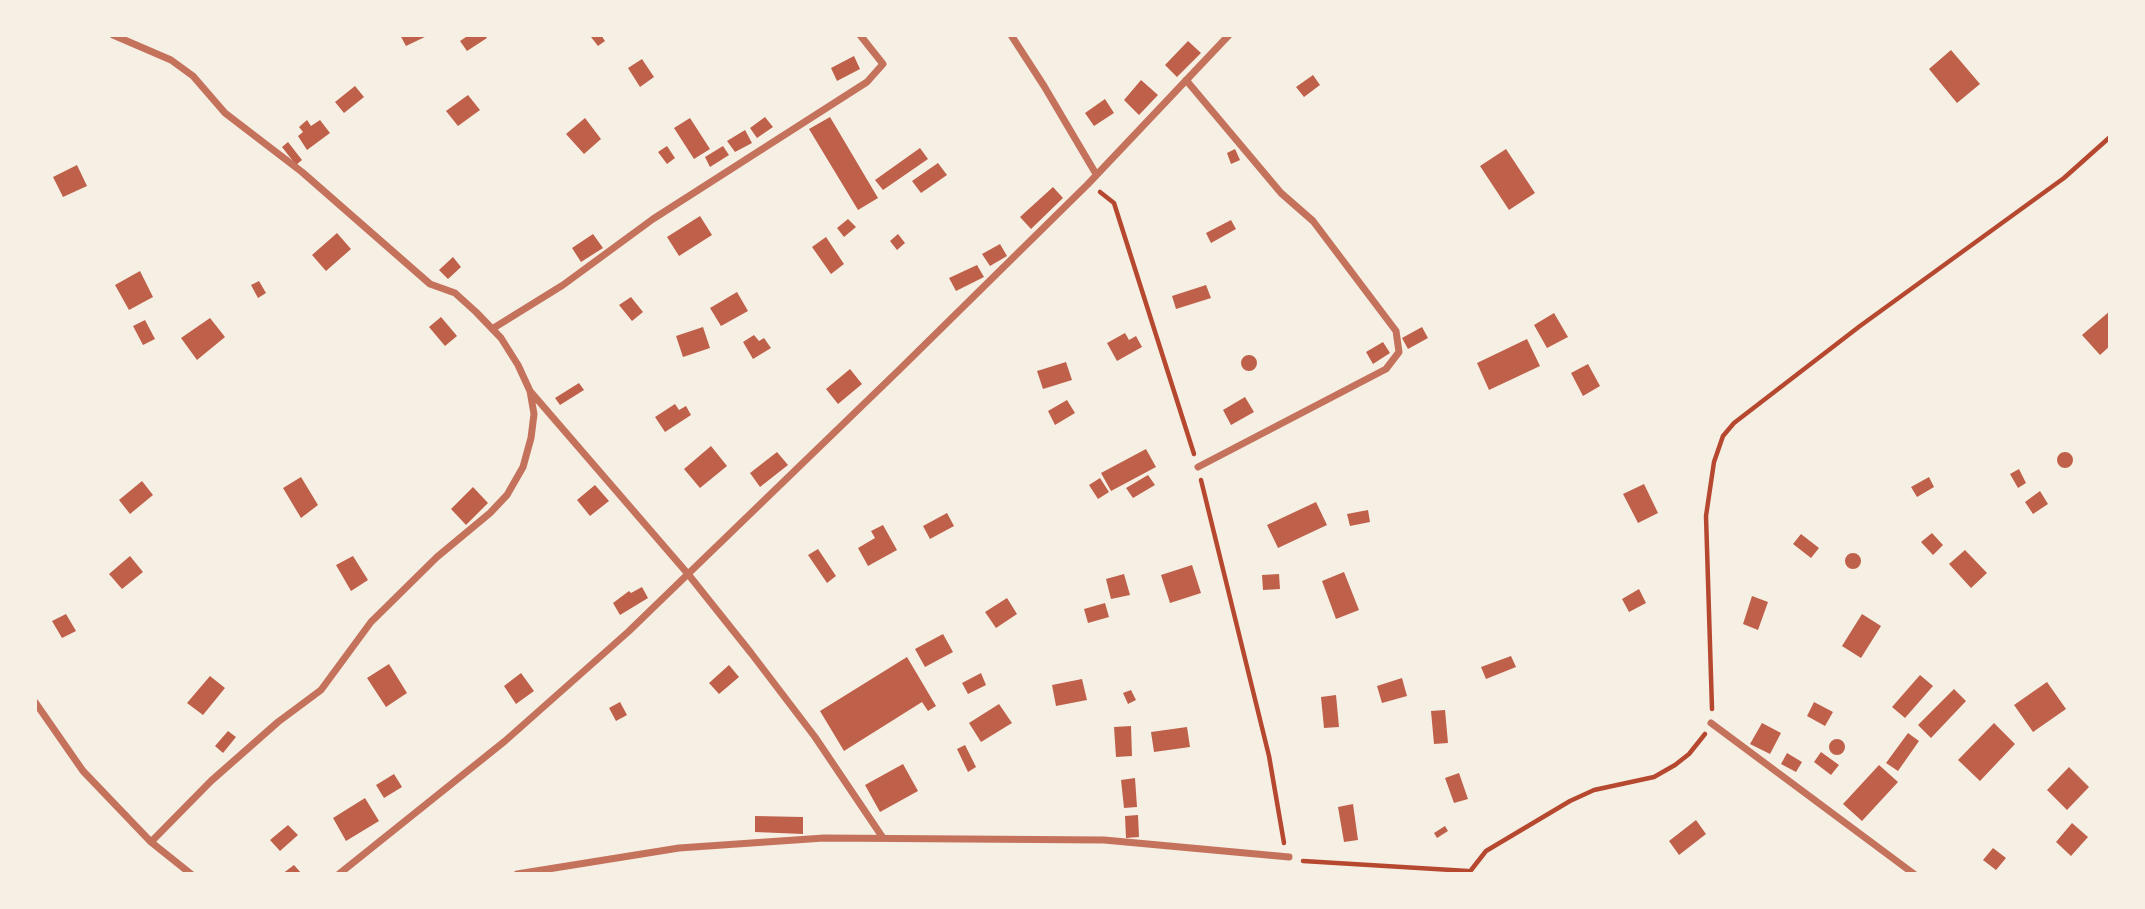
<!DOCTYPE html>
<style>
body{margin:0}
#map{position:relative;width:2145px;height:909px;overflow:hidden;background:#f6efe4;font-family:"IBM Plex Sans",sans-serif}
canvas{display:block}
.frame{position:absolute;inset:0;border:37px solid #f6efe4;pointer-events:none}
</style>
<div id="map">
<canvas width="2145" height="909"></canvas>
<div class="frame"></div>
</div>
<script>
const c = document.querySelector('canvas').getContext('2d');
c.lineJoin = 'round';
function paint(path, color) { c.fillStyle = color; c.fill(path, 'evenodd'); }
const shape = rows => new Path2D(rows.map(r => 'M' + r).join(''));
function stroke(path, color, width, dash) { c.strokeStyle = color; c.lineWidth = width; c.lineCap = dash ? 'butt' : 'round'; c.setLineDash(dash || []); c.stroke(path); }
const building = shape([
 [400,35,429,35,406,46],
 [469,35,485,35,487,38,467,51,460,41],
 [594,35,601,35,605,41,598,46,591,37],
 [1188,41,1201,53,1177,77,1165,65],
 [1951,50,1980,84,1957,103,1929,69],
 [854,56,860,69,837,81,831,68],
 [642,59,654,77,640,87,628,68],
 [1313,75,1320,85,1304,97,1296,87],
 [1141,80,1158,95,1139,115,1124,100],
 [355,86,364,97,344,113,335,102],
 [468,95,480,110,458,126,446,111],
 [1105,99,1114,113,1094,126,1085,113],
 [765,117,773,127,757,138,750,128],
 [830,117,878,198,858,210,809,129],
 [585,118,601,139,584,154,566,134],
 [690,118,710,149,694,159,674,128],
 [307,120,311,126,320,120,330,133,307,150,298,136,303,132,299,127],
 [745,130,752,143,735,152,727,141],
 [288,142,302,160,296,165,282,147],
 [667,146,675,158,667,164,658,152],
 [723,146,729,155,710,167,705,157],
 [920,148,928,159,883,190,875,180],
 [1235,149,1240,160,1231,164,1227,153],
 [1506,149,1535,193,1509,210,1480,166],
 [938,163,947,175,921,193,912,181],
 [77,165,87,186,63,197,53,177],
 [1053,187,1063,198,1031,229,1020,217],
 [700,216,712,235,679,256,667,237],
 [848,219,856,227,844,237,837,228],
 [1231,220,1236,229,1211,243,1206,233],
 [337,233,351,249,326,271,312,255],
 [593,234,603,248,581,262,572,248],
 [898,234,905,243,897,250,890,241],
 [826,237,844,264,831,274,812,247],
 [1000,244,1007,256,990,266,982,254],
 [453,257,461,267,448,279,439,270],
 [977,265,984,277,956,291,949,278],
 [140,271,153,297,129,310,115,285],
 [259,281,266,293,258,298,251,285],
 [1206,285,1211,298,1176,309,1172,296],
 [737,292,748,311,721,326,710,308],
 [631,297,643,312,632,321,619,305],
 [2110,311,2110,346,2100,355,2082,335],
 [1554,313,1568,337,1547,348,1534,325],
 [441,317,457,336,445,346,429,327],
 [210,318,225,337,197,360,181,338],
 [145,320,155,339,143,345,133,326],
 [703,327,710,348,683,357,676,336],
 [1422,327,1428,338,1408,349,1402,338],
 [1125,333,1129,340,1136,336,1142,347,1117,361,1107,343],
 [754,335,759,341,764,338,771,348,753,359,743,342],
 [1527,339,1540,366,1489,390,1477,363],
 [1383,342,1390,353,1373,364,1366,352],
 '1241 363a8 8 0 1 1 16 0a8 8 0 1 1-16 0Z',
 [1066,362,1072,380,1043,389,1037,371],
 [1588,364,1600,386,1583,396,1571,373],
 [850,369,862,384,838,404,826,389],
 [579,383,584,390,560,405,555,398],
 [1245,397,1254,412,1231,425,1223,410],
 [1067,400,1075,413,1055,425,1048,411],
 [675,404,679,410,686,406,691,415,665,432,655,417],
 [711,446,727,466,700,488,684,469],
 [1146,449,1156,467,1111,491,1101,473],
 [777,452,788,465,760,487,750,473],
 '2057 460a8 8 0 1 1 16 0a8 8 0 1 1-16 0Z',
 [2019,469,2026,483,2018,488,2010,474],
 [1148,475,1155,485,1133,498,1126,488],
 [301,477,318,505,301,518,283,488],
 [1929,477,1934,487,1917,497,1911,487],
 [1100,478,1109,492,1098,499,1089,485],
 [142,481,153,495,130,514,119,500],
 [1644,484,1658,513,1638,523,1623,494],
 [595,485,609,501,590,516,577,500],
 [473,487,488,503,466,525,451,509],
 [2040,491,2048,504,2033,514,2025,502],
 [1316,502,1327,525,1278,548,1267,525],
 [1368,510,1370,522,1350,526,1347,514],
 [947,513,954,526,930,539,923,526],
 [883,525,897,550,868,566,858,548,875,538,871,531],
 [1932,533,1943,545,1933,555,1921,542],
 [1801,534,1819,548,1811,558,1793,544],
 [818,549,836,576,827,583,808,555],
 [1965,550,1987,573,1971,588,1949,564],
 '1845 561a8 8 0 1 1 16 0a8 8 0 1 1-16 0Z',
 [130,556,143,572,122,589,109,574],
 [353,556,368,580,351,591,336,565],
 [1192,565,1201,593,1170,603,1161,575],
 [1344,572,1359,610,1336,619,1322,581],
 [1124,574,1130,595,1111,599,1106,579],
 [1279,574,1280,589,1263,590,1262,575],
 [642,587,648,598,620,615,613,603,629,591,631,593],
 [1639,589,1646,603,1629,612,1622,599],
 [1752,596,1768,602,1758,630,1743,624],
 [1007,598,1017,614,996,628,985,612],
 [1105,603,1109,617,1088,623,1084,609],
 [66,614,76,631,62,638,52,621],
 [1862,614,1881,626,1861,658,1842,646],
 [943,634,953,652,925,667,915,649],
 [1511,656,1516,667,1486,679,1481,667],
 [907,657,936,706,928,711,922,702,844,751,820,711],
 [389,664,407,693,386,707,367,678],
 [729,665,739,677,719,694,709,683],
 [521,673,534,691,516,704,504,686],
 [981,673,986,685,968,694,962,683],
 [1920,675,1933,686,1905,718,1892,707],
 [210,676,225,688,203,715,187,703],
 [1402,678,1407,696,1382,703,1377,686],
 [1082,679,1087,700,1056,706,1052,685],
 [2047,682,2066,709,2033,732,2014,705],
 [1954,689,1966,701,1931,738,1918,725],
 [1131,690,1136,700,1128,704,1123,693],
 [1336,695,1339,727,1324,728,1321,697],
 [620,702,627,715,616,721,609,708],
 [1814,702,1833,712,1825,726,1807,716],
 [999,704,1012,723,981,742,969,723],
 [1445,710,1448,743,1434,744,1431,711],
 [1762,723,1781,733,1770,754,1750,744],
 [1994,723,2015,744,1980,781,1958,760],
 [1131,726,1132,756,1116,757,1114,727],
 [1187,727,1190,747,1154,752,1151,732],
 [228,731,236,737,223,753,215,746],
 [1908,733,1919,741,1898,771,1886,763],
 '1829 747a8 8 0 1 1 16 0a8 8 0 1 1-16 0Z',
 [965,745,976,767,968,772,957,749],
 [1821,752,1839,765,1831,775,1814,762],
 [1787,753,1802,762,1796,772,1781,764],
 [903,764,918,791,880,812,865,785],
 [1879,765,1898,782,1862,821,1843,804],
 [2069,767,2089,787,2067,810,2047,790],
 [1459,773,1468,799,1454,803,1445,778],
 [394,774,402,787,384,798,376,785],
 [1135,778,1137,807,1124,808,1121,780],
 [365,798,379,821,346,841,333,818],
 [1353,804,1358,840,1344,842,1338,807],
 [1138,815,1139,837,1126,838,1125,816],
 [755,816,803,817,803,834,755,832],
 [1696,820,1706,834,1679,855,1669,841],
 [2072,823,2088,837,2071,856,2056,842],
 [288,825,298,835,280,851,270,840],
 [1445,826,1448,831,1437,838,1434,833],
 [1993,848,2006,858,1996,870,1983,860],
 [294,865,302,874,282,874]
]);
const path = shape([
 [1100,192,1114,203,1194,454],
 [1201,480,1269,756,1284,843],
 [1712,709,1706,516,1714,462,1723,436,1734,423,1860,326,2064,178,2110,137],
 [1303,861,1468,871],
 [1468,874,1486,851,1570,801,1594,790,1654,777,1675,765,1689,754,1705,734]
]);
const minor = shape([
 [113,35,171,60,193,76,225,113,302,172,430,284,455,293,476,312,501,338,518,365,530,391],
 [1011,35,1044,86,1096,174],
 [1186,80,1281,193,1313,221,1396,331,1399,352,1386,369,1198,467],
 [492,329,563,285,653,219,867,82,883,64,860,35],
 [35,702,83,771,151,842,191,874],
 [1711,723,1914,874],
 [151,842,211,781,278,722,321,690,371,622,437,557,490,513,507,495,523,467,531,438,534,414,530,391,688,574,751,653,815,737,883,838],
 [339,874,505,741,628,632,899,370,1088,184,1229,35],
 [517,874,679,848,824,838,1104,840,1289,857]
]);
paint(building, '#bf614a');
stroke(path, '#b5482f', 4.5);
stroke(minor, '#c5725c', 7);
</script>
